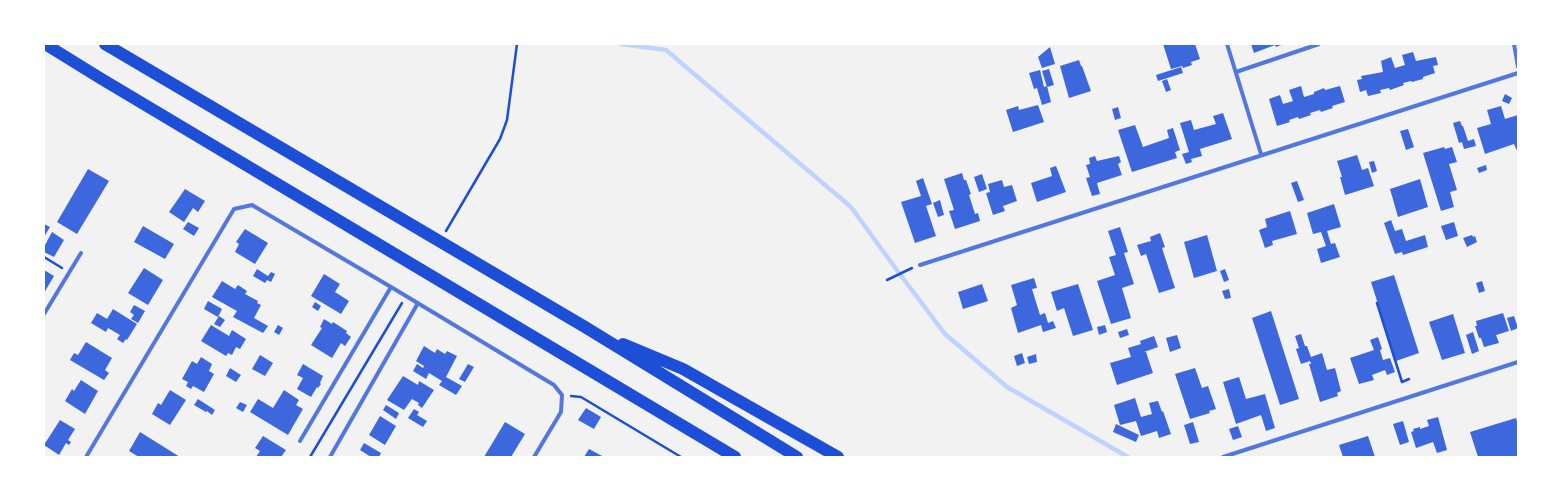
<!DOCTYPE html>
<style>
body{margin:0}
#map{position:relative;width:1562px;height:501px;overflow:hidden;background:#f2f2f2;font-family:Commissioner,sans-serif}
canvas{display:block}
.frame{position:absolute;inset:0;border:45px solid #fff;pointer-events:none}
</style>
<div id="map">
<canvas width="1562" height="501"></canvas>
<div class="frame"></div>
</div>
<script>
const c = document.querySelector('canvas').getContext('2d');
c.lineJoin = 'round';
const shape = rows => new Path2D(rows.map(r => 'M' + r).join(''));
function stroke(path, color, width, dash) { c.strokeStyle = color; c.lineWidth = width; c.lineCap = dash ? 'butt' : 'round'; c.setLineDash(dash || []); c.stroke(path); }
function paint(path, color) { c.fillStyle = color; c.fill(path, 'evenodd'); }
const stream = shape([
 [621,44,666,50,851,207,896,269,945,334,1007,387,1128,457]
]);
const building = shape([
 [1163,44,1195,44,1200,59,1191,62,1192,65,1183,68,1182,66,1171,69],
 [1251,44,1284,44,1276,47,1275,45,1254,53],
 [1050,47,1055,64,1042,68,1038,57],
 [1413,52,1416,61,1436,57,1438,65,1433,66,1435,73,1423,77,1423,79,1412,82,1411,81,1403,83,1404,85,1390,90,1389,88,1380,90,1381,93,1368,96,1366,90,1360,92,1357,80,1362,79,1361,76,1383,72,1381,61,1391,57,1395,68,1405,65,1402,55],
 [1079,60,1081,66,1082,66,1091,91,1069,98,1060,66],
 [1181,67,1183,73,1158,81,1156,75],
 [1049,69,1054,85,1047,87,1042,71],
 [1040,70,1044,87,1047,86,1051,102,1042,105,1037,88,1034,89,1029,73],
 [1167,79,1171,90,1166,92,1162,81],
 [1301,86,1304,97,1314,94,1314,92,1324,88,1325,90,1340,86,1345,102,1332,106,1333,108,1321,112,1320,110,1310,113,1311,115,1299,119,1298,117,1289,120,1290,122,1277,126,1269,99,1280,95,1283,104,1293,101,1289,90],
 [1505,94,1512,98,1509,104,1502,101],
 [1038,105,1044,122,1013,132,1006,110,1018,106,1019,110],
 [1501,106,1505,119,1518,115,1518,153,1514,144,1485,154,1477,128,1491,124,1487,110],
 [1118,107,1121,118,1115,120,1112,109],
 [1223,113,1232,139,1200,149,1202,156,1191,159,1192,162,1186,164,1182,154,1189,152,1180,123,1191,120,1194,130,1216,124,1213,116],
 [1460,121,1462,126,1463,126,1468,141,1474,139,1476,146,1464,149,1462,142,1459,143,1453,123],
 [1135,125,1143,147,1169,138,1167,130,1173,128,1180,150,1175,152,1177,158,1132,172,1118,130],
 [1408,129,1414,147,1406,150,1400,131],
 [1444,147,1445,149,1452,147,1457,162,1449,164,1457,190,1450,192,1454,207,1441,211,1423,153],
 [1357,155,1362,170,1368,168,1374,186,1345,195,1340,177,1342,177,1337,161],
 [1095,156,1097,161,1119,156,1121,162,1118,164,1122,175,1097,183,1100,194,1092,196,1086,178,1090,177,1086,165,1090,164,1089,158],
 [1374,161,1377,171,1372,173,1369,162],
 [1486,165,1487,170,1479,173,1477,168],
 [1056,166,1066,192,1037,202,1031,183,1052,176,1050,168],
 [88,169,109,181,77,234,57,222],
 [962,173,964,180,966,180,971,194,969,195,975,214,978,213,980,221,955,229,949,211,954,210,944,179],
 [982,174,987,189,979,192,974,177],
 [923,178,932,204,926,206,936,236,915,243,901,202,921,196,916,181],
 [1420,179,1428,207,1398,217,1390,189],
 [1002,180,1004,187,1012,185,1017,201,1003,206,1005,211,993,215,986,193,990,192,988,184],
 [1297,181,1304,200,1298,202,1291,183],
 [185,189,205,201,198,212,193,208,184,222,169,212],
 [940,200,944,215,938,217,933,203],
 [1334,204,1341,227,1327,231,1331,244,1335,243,1340,257,1321,263,1317,249,1326,246,1321,232,1313,234,1307,213],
 [1290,211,1297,234,1272,241,1273,245,1265,248,1259,230,1267,227,1265,219],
 [1391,220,1395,231,1402,229,1406,241,1425,235,1428,247,1403,255,1402,252,1395,254,1384,223],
 [188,222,199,228,194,236,183,229],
 [1454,222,1458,236,1446,240,1441,226],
 [44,224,50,227,44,237],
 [143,226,174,244,165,259,134,242],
 [1120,227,1128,252,1124,253,1134,284,1122,288,1131,318,1111,324,1097,281,1115,275,1109,257,1116,255,1108,231],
 [245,229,268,243,255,264,235,252,239,244,236,242],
 [52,232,64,240,54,257,44,252,44,247],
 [1160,233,1165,247,1162,248,1175,288,1159,293,1146,254,1141,256,1137,245,1151,241,1150,237],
 [1207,235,1217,271,1194,278,1184,242],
 [1472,235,1473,237,1475,236,1477,242,1467,247,1463,238],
 [144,268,163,280,148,305,128,293],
 [257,269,268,276,271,272,275,274,271,282,267,280,265,283,253,276],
 [1225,269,1229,280,1224,282,1220,271],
 [44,270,54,276,44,293],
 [324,274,340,284,335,292,349,301,341,314,311,296],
 [1394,275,1419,353,1396,361,1371,282],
 [1034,278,1037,288,1032,289,1040,315,1045,313,1048,323,1053,321,1056,328,1043,332,1041,325,1018,333,1011,308,1017,305,1011,285],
 [222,281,235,289,238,285,247,291,245,294,258,301,257,303,261,305,254,318,268,326,263,333,233,317,237,311,212,297],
 [1482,281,1485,291,1479,293,1476,283],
 [982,284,988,301,963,309,958,292],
 [1078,284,1093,330,1073,336,1064,308,1057,311,1051,292],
 [1229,289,1231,298,1225,299,1222,291],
 [208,301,222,309,218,317,204,309],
 [315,302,321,306,318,311,312,307],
 [134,305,145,311,138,323,131,319,134,315,130,312],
 [113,309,137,324,127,340,126,339,123,343,117,339,120,335,108,328,106,332,91,323,97,313,107,319],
 [1271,311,1299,399,1280,405,1252,318],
 [1503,313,1509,331,1496,335,1499,343,1484,347,1481,338,1479,338,1475,326,1477,326,1476,321],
 [1453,314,1465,353,1442,360,1429,322],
 [219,316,225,320,220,327,214,324],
 [1514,316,1518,328,1511,331,1507,318],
 [324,319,332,324,333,322,347,331,346,333,351,337,345,346,341,343,332,358,311,345,322,328,320,327],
 [211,325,229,336,232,330,246,339,240,349,236,347,232,355,228,353,226,356,201,341],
 [278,325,283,328,279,335,274,332],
 [1105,325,1107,332,1099,335,1097,327],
 [1127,329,1129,335,1120,338,1118,332],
 [1473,332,1479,351,1472,354,1466,335],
 [1301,334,1305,346,1307,346,1311,357,1322,353,1327,370,1335,368,1341,391,1337,393,1338,396,1320,402,1309,364,1311,364,1310,361,1301,364,1296,349,1299,348,1295,336],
 [1177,335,1181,348,1170,352,1166,338],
 [1154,336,1158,347,1144,352,1146,352,1153,373,1117,385,1110,363,1131,357,1128,348,1141,344,1140,341],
 [1378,337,1382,349,1380,350,1383,360,1390,358,1395,372,1387,375,1385,370,1372,375,1374,380,1359,384,1350,358,1374,350,1370,340],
 [86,342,112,358,105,370,109,373,104,380,70,360,74,353,78,355],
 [424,346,435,353,437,349,445,354,447,351,457,356,446,377,462,386,456,395,439,385,442,381,429,373,426,379,413,371,417,364,423,368,424,366,416,361],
 [1022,353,1025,363,1017,366,1014,356],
 [1036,354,1037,362,1029,364,1027,357],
 [260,355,273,363,265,376,252,369],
 [201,357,212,364,209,371,214,374,204,392,193,386,191,389,186,386,188,382,182,379,192,361,197,364],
 [303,364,323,376,320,383,321,384,318,388,317,387,311,397,297,389,303,378,297,375],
 [468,364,474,367,465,382,459,379],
 [230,368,241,375,236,382,226,376],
 [1195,368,1202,388,1208,386,1216,409,1209,411,1210,413,1190,419,1175,374],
 [403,376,418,385,419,381,434,390,422,408,418,405,419,403,412,399,404,410,387,400],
 [1239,377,1246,399,1265,394,1275,428,1266,431,1261,415,1236,424,1223,382],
 [81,380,98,391,85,414,65,401,72,389,74,391],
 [170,390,186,400,170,425,152,414,158,403,161,405],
 [284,390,299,400,296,405,303,409,288,435,250,412,258,399,273,408],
 [1135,398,1141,417,1152,414,1149,403,1158,401,1162,412,1163,411,1171,434,1159,438,1157,431,1141,436,1136,421,1120,425,1114,405],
 [198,399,215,410,212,415,207,411,206,412,194,405],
 [240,402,247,405,243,412,236,408],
 [386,405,399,413,396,419,383,410],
 [586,408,601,417,594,429,578,420],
 [414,409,419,412,417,415,427,421,423,427,408,418],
 [380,416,396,426,385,445,369,435],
 [1438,417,1447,450,1437,453,1433,442,1416,448,1411,432,1414,431,1413,429,1420,427,1420,429,1429,426,1427,420],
 [1516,418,1518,425,1518,457,1478,457,1470,432],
 [60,420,75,429,68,440,71,442,69,445,66,443,59,455,44,445],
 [1403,421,1409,442,1400,445,1393,424],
 [505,422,525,434,511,457,484,457],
 [1193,422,1199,442,1190,444,1184,425],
 [1116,424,1139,435,1136,442,1113,432],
 [1238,426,1242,437,1233,440,1229,429],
 [140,432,180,457,139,457,129,451],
 [263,436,286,450,281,457,256,457,260,451,255,448],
 [1368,436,1375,457,1343,457,1339,445],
 [364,443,381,453,379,457,371,457,360,450],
 [589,449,604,457,584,457]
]);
const path = shape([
 [446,231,500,139,507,120,517,44],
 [44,257,62,268],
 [887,280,912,268],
 [1377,303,1402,382,1409,379],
 [571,396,581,397,681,457],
 [310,457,402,303]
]);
const minor = shape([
 [1227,44,1261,154],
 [1514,44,1518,67],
 [1236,72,1319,44],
 [920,265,1518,73],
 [391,287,554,385,562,395,561,412,534,457],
 [44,314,81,253],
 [86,457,234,209,252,205,391,287,300,441],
 [330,457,418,303],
 [1223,457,1518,362]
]);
const motorway = shape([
 [45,44,100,78,735,457],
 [105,44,585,327,797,457],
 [623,344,683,369,838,457]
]);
stroke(stream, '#bfd3fe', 4.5);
paint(building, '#3d67dc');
stroke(path, '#1d4ed8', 2.5);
stroke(minor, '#5277de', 4);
stroke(motorway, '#1d4ed8', 12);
</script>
